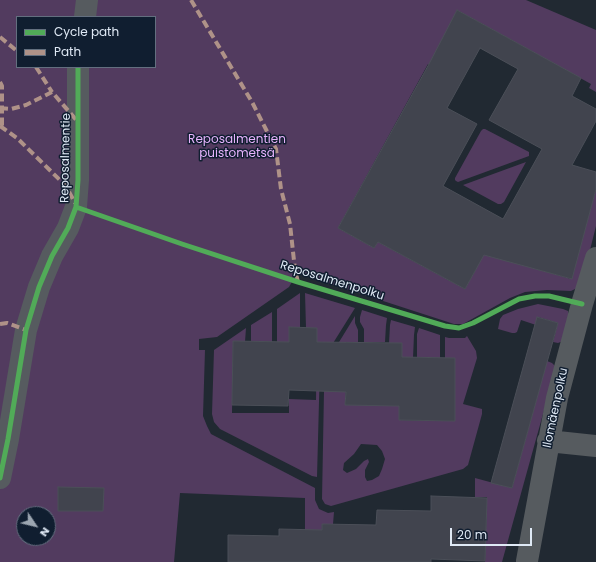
<!DOCTYPE html>
<meta charset="utf-8">
<style>
body{margin:0}
#map{position:relative;width:596px;height:562px;overflow:hidden;background:#212932;font-family:Poppins,sans-serif}
canvas{display:block}
.legend{position:absolute;left:16px;top:16px;width:140px;height:52px;box-sizing:border-box;background:#101e30;border:1px solid #636f7f;margin:0;padding:5px 7px;list-style:none;font-size:12px;color:#dfe9f5}
.legend li{display:flex;align-items:center;gap:8px;height:20px}
.legend b{width:20px;border:1px solid #636f7f}
.north{position:absolute;left:16px;top:506px;width:40px;height:40px;box-sizing:border-box;background:#101e30;border:1px solid #636f7f;border-radius:50%;rotate:125deg;font-size:11px;font-weight:700;line-height:16px;text-align:center;color:#dfe9f5}
.north::after{content:'';display:block;margin:auto;width:14px;height:18px;background:#9ca6b1;clip-path:polygon(50% 0,100% 100%,50% 72%,0 100%)}
.scale{position:absolute;left:450px;top:528px;width:82px;height:18px;box-sizing:border-box;border:2px solid #dfe9f5;border-top:0;padding-left:5px;font-size:12px;line-height:14px;white-space:nowrap;color:#dfe9f5;-webkit-text-stroke:3px #101e30;paint-order:stroke}
</style>
<div id="map">
<canvas width="596" height="562"></canvas>
<ul class="legend">
<li><b style="height:5px;background:#51ab58"></b>Cycle path</li>
<li><b style="height:5px;background:#af9288"></b>Path</li>
</ul>
<div class="north">N</div>
<div class="scale">20 m</div>
</div>
<script>
const c = document.querySelector('canvas').getContext('2d');
c.lineJoin = 'round';
function paint(path, color) { c.fillStyle = color; c.fill(path, 'evenodd'); }
const shape = rows => new Path2D(rows.map(r => 'M' + r).join(''));
function stroke(path, color, width, dash) { c.strokeStyle = color; c.lineWidth = width; c.lineCap = dash ? 'butt' : 'round'; c.setLineDash(dash || []); c.stroke(path); }
function label(font, color, halo, rows, align = 'center') {
  c.font = font + ' Poppins,sans-serif'; c.lineWidth = 3; c.setLineDash([]); c.textBaseline = 'middle'; c.strokeStyle = halo; c.fillStyle = color; for (const [text, x, y, turn = 0] of rows) {
    c.save(); c.translate(x, y); c.rotate((+turn || 0) * Math.PI / 180); c.textAlign = isNaN(turn) ? turn : align; if (halo) c.strokeText(text, 0, 0); c.fillText(text, 0, 0); c.restore();
  }
}
const green = shape([
 [0,0,526,0,596,30,596,92,589,88,591,84,457,10,433,66,428,64,338,228,374,248,378,242,465,289,476,269,463,262,475,239,534,268,571,279,596,189,596,226,583,278,577,288,571,291,547,290,525,292,510,298,463,324,454,324,297,273,289,287,217,337,199,339,199,350,205,350,203,416,207,426,211,434,315,488,315,500,319,509,328,513,334,512,333,524,322,524,321,562,305,562,305,498,180,493,174,562,0,562],
 [17,17,155,17,155,67,17,67],
 [24,514,48,514,48,538,24,538],
 [483,129,485,129,529,152,529,156,458,182,456,181,455,180,455,178,481,131],
 [526,162,504,202,501,204,498,204,463,185],
 [300,293,300,327,289,327,289,343,277,343,277,309],
 [305,293,355,308,320,364,317,477,312,476,220,429,214,422,212,414,214,350,246,328,245,342,233,342,232,413,289,413,289,399,316,400,317,328,306,328],
 [538,304,563,309,568,311,569,317,563,341,558,343,553,342,558,323,538,317,536,325,521,320,517,332,515,333,512,333,498,329,500,319,503,315,518,309],
 [362,310,387,318,386,325,385,342,364,342,364,329,360,322,360,317],
 [272,312,272,342,251,341,251,325],
 [355,316,355,323,358,330,358,342,346,342,346,369,325,365],
 [391,320,415,327,414,335,413,358,402,359,402,343,389,343,390,325],
 [419,328,440,335,440,358,417,357,417,334],
 [467,336,476,351,477,358,463,404,482,409,482,414,468,465,463,469,331,506,325,504,322,499,324,391,346,390,345,404,399,406,399,420,454,421,455,358,445,359,445,337,449,338,465,338],
 [361,444,377,445,382,451,385,459,382,469,379,476,372,480,367,481,365,477,365,470,369,462,368,459,364,461,356,469,347,473,343,470,344,463,354,454],
 [547,361,552,363,556,367,502,562,485,562,487,497,475,497,475,478,512,488]
]);
const building = shape([
 [457,10,581,78,572,96,596,109,596,121,572,165,596,172,596,189,572,279,484,255,465,289,378,242,374,248,338,228,429,64,457,10],
 [480,48,518,69,489,120,542,149,503,219,443,186,477,124,447,108,480,48],
 [537,317,558,323,512,488,491,483,537,317],
 [289,327,317,328,317,342,402,343,402,357,455,358,455,421,399,420,399,406,345,405,346,392,289,390,288,406,232,405,233,341,289,342,289,327],
 [58,487,104,488,103,511,58,511,58,487],
 [431,496,487,498,485,561,431,559,431,562,228,562,228,535,279,536,279,529,322,530,322,524,376,525,377,510,431,511,431,496]
]);
const minor = shape([
 [85,17,87,0],
 [548,441,596,446],
 [0,478,8,439,26,330,39,287,52,256,68,228,76,207,78,180,78,67],
 [527,561,557,398,582,304,596,258]
]);
const quiet = shape([
 [191,0,252,102,276,149,281,189,290,224,295,270,298,282],
 [0,37,17,51],
 [36,67,52,92],
 [0,82,2,86,2,128],
 [0,108,11,109,26,105,52,92,78,122],
 [0,126,17,138,66,186,75,203],
 [0,324,7,323,26,330]
]);
const cycleway = shape([
 [76,207,182,244,298,282,445,326,459,328,473,323,519,299,535,296,549,296,582,304],
 [0,478,8,439,26,330,39,287,52,256,68,228,76,207,78,180,78,67]
]);
const parkNames = [
 ["Reposalmentien",237,140],
 ["puistometsä",237,154]
];
const streetNames = [
 ["Reposalmentie",66,158,-89],
 ["Reposalmenpolku",332,281,17],
 ["Ilomäenpolku",556,408,-78]
];
paint(green, '#523b5f');
paint(building, '#41444e');
stroke(building, '#4b4f58', 1);
stroke(minor, '#565b5f', 22);
stroke(quiet, '#af9288', 4, [8, 4]);
stroke(cycleway, '#51ab58', 5);
label('12px', '#e7b3fd', '#101e30', parkNames);
label('12px', '#dfe9f5', '#101e30', streetNames);
</script>
